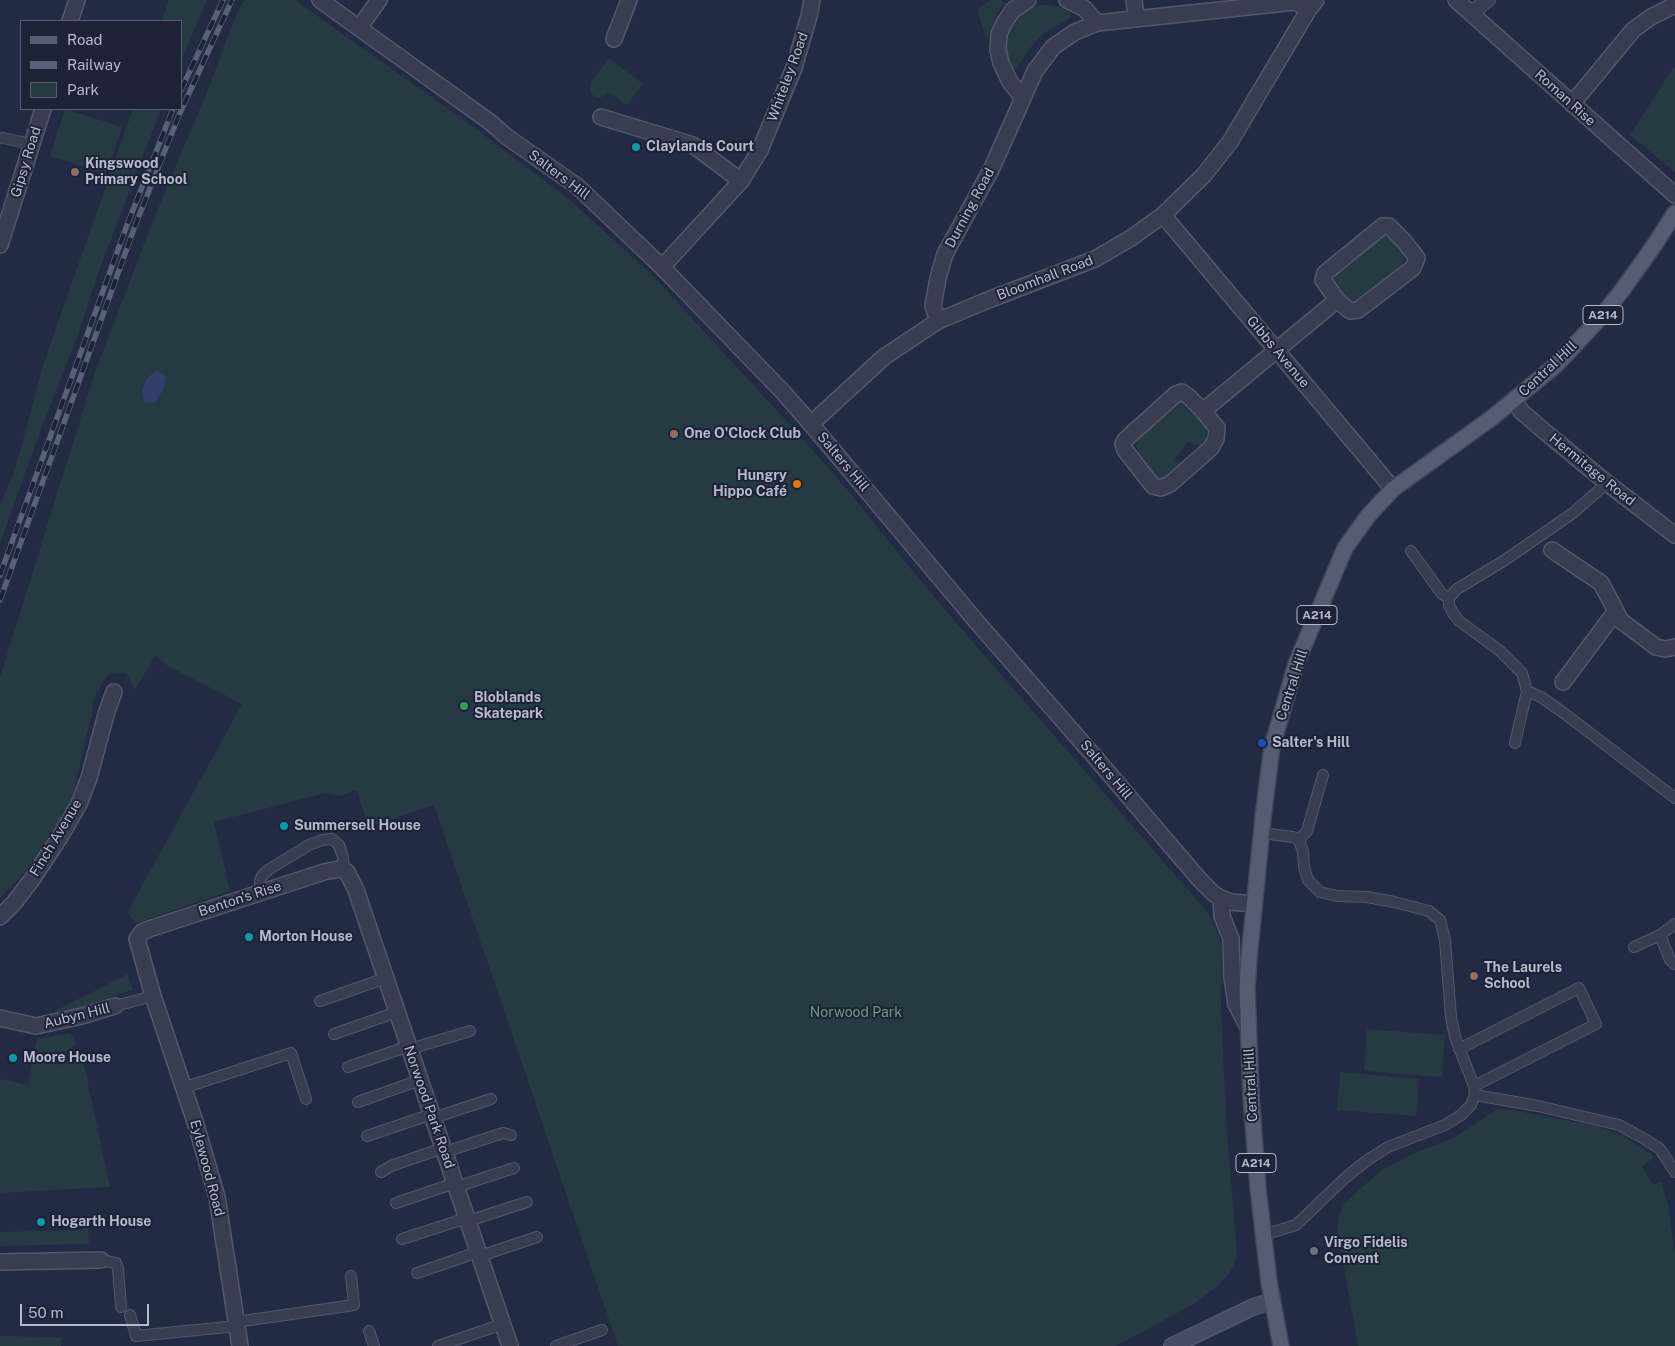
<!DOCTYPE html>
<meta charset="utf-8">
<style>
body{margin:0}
#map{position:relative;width:1675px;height:1346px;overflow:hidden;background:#232a43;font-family:"Public Sans",sans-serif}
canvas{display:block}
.legend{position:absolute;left:20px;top:20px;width:162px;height:90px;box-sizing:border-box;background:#1d2237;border:1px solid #5a5e73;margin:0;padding:6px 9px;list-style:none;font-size:15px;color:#b5b9cc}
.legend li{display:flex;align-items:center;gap:10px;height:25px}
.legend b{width:25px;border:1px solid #5a5e73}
.scale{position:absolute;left:20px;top:1304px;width:129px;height:22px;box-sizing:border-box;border:2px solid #b5b9cc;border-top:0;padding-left:6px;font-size:15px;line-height:18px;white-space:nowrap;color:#b5b9cc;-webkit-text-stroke:4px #1d2237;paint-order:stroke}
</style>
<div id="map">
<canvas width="1675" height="1346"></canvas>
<ul class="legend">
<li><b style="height:6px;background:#565c72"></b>Road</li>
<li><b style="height:6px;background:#596079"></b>Railway</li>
<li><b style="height:14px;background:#253a43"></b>Park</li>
</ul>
<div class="scale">50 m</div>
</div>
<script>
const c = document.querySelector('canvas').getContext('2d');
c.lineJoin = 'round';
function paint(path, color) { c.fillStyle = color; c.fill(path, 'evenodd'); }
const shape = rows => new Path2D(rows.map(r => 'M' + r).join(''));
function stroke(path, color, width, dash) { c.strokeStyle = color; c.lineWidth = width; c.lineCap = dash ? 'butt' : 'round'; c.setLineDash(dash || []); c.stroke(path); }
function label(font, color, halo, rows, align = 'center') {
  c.font = font + ' "Public Sans",sans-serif'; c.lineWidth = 4; c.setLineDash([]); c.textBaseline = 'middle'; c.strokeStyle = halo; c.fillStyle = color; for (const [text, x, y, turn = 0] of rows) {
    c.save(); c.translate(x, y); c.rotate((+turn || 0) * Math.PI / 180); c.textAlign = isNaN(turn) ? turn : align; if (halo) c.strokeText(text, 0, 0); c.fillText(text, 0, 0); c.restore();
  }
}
const green = shape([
 [169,0,207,0,181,61,181,21,162,21],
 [244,0,295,0,471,125,570,200,652,275,792,427,847,489,905,562,960,627,1209,914,1222,944,1221,1006,1226,1119,1237,1253,1234,1265,1229,1274,1218,1286,1194,1304,1116,1346,618,1346,434,805,369,827,356,790,340,796,325,793,214,822,230,891,136,923,127,913,242,704,168,666,155,656,135,690,126,673,109,674,104,680,94,698,91,717,72,799,34,863,0,898,0,677,95,372,152,223,209,87,236,15],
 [990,0,1002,0,1005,4,997,12,987,40,977,10],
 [1039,5,1051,5,1062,8,1070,12,1071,16,1070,18,1044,33,1030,48,1016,69,1010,66,1005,54,1006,39,1010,27,1017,18,1026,10],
 [609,58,643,84,627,105,608,92,602,97,595,97,590,92,591,82],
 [1675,67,1675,172,1630,135,1673,68],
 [65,109,122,127,106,174,50,156],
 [133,109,161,109,96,279,77,337,36,443,0,544,0,504,15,470,43,365],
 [1380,234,1386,234,1405,255,1402,265,1366,297,1352,301,1347,299,1334,281,1335,274],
 [1174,403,1179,403,1204,423,1206,429,1206,440,1201,447,1188,442,1174,460,1184,464,1159,483,1140,457,1136,445,1143,431],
 [128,974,133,990,51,1017,47,1015],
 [1367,1029,1445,1035,1442,1077,1364,1071],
 [70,1033,77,1044,68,1051,54,1054,57,1065,83,1060,110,1187,0,1193,0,1079,28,1085,37,1039],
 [1340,1072,1419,1079,1416,1116,1337,1110],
 [1498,1109,1513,1110,1594,1126,1621,1135,1650,1153,1654,1158,1642,1166,1653,1185,1661,1182,1668,1204,1675,1253,1675,1346,1358,1346,1337,1229,1339,1216,1344,1204,1363,1186,1382,1170,1412,1154,1453,1138],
 [83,1227,88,1227,89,1244,0,1246,0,1232,83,1230],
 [0,1336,61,1337,61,1346,0,1346]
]);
const water = shape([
 [157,370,166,376,163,390,155,403,144,402,142,390,147,378]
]);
const service = shape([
 [3,138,31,144],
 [1411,551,1442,594,1449,598],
 [1527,691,1541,697,1565,714,1675,798],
 [1515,743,1527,691,1522,673,1499,650,1459,621,1453,613,1449,605,1449,598,1457,589,1505,560,1573,513,1607,483],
 [1262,833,1293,837,1299,840,1303,852,1304,867,1308,880,1320,892,1337,896,1367,897,1394,902,1429,911,1440,920,1445,940,1451,1017,1455,1037,1474,1086,1475,1095,1471,1105,1461,1115,1445,1125,1388,1147,1366,1161,1345,1178,1296,1225,1263,1235],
 [1299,840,1307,831,1323,775],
 [261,892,260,881,262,876,268,870,309,845,322,840,332,839,339,845,343,857,344,870],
 [1660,935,1670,960,1675,964],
 [1634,947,1660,935,1675,924],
 [320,1001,386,978],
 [115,1006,153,996],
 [334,1034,397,1012],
 [410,1049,470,1031],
 [1459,1049,1579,988,1596,1024,1474,1086],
 [348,1067,409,1046],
 [183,1088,291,1053,306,1099],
 [1475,1095,1538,1106,1619,1125,1643,1138,1660,1149,1675,1172],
 [358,1102,420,1080],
 [433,1118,491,1099],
 [367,1136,432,1114],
 [445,1152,503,1133,511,1135],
 [381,1172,391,1166,443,1148],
 [456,1187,514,1168],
 [396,1203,455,1183],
 [468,1221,527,1202],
 [402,1239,467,1218],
 [480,1256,537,1237],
 [101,1260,116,1263,118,1268,121,1307],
 [417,1273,478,1252],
 [130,1315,136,1336,237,1326],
 [236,1322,354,1305,351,1276],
 [369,1331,374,1346],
 [438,1346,503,1324],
 [556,1346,602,1330]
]);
const pedestrian = shape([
 [1471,13,1488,0]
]);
const minor = shape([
 [1067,0,1085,9,1097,23],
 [1134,0,1136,17],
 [1456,0,1675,195],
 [359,28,379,0],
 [614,39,629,0],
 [1022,97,1010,82,1001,63,998,50,999,34,1004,23,1013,10,1028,0],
 [1572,104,1633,30,1651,17,1675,5],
 [601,117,693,145,741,181],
 [1163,215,1393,489],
 [662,267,741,181,760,150,794,68,809,16,812,0],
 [938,321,933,306,938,278,945,254,991,170,1035,71,1053,47,1075,32,1097,23,1295,2,1309,9],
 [1203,411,1189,397,1182,392,1176,394,1126,439,1123,444,1125,450,1153,486,1161,488,1170,484,1211,448,1216,439,1217,428,1203,411,1337,300,1323,280,1325,273,1383,226,1389,226,1404,241,1417,258,1413,268,1358,310,1350,311,1337,300],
 [811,424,884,357,938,321,983,302,1095,259,1131,238,1163,215,1204,175,1230,142,1309,9,1316,0],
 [1552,550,1601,583,1616,611],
 [1563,682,1616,611,1620,620,1656,647,1665,649,1675,647],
 [0,917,14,903,33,878,60,837,79,804,89,778,107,711,114,692],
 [0,1018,36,1026,82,1016,115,1006],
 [0,1262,101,1260],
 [240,1346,217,1197,196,1125,153,996,137,939,142,932,149,929,324,872,339,869,347,872,356,890,510,1346]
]);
const tertiary = shape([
 [320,0,490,122,507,137,577,186,662,267,783,392,811,424,976,621,1094,756,1199,879,1214,894,1221,898,1231,902,1254,904],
 [70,21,77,0],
 [0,245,43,109],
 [1514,401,1522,412,1544,431,1607,483,1675,535],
 [1221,898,1222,916,1231,939,1232,978,1236,1004,1248,1027]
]);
const secondary = shape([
 [1172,1346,1253,1307,1272,1301]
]);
const primary = shape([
 [1281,1346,1269,1282,1258,1188,1251,1095,1247,989,1249,958,1263,818,1272,747,1296,664,1345,548,1368,516,1393,489,1493,417,1556,365,1601,317,1623,289,1653,247,1675,213]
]);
const rail = shape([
 [181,90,223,0],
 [0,575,127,225,173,109],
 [0,600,135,226,179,115,232,0]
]);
const markers = [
 [636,147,5,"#0f9aa8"],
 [75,172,5,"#8d6e63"],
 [674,434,5,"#8d6e63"],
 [797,484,5,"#e8710a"],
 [464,706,5,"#2e9e5b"],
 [1262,743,5,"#1a4fb4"],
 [284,826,5,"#0f9aa8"],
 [249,937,5,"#0f9aa8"],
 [1474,976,5,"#8d6e63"],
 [13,1058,5,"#0f9aa8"],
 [41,1222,5,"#0f9aa8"],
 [1314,1251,5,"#6b7280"]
];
const shields = [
 [1603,315,40],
 [1317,615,40],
 [1256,1163,40]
];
const shieldNames = [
 ["A214",1603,315],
 ["A214",1317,615],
 ["A214",1256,1163]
];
const streetNames = [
 ["Whiteley Road",788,77,-70],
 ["Roman Rise",1565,98,42],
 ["Gipsy Road",26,162,-73],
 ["Salters Hill",559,175,37],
 ["Durning Road",970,208,-62],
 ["Bloomhall Road",1045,278,-21],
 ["Gibbs Avenue",1278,352,50],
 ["Central Hill",1548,369,-43],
 ["Salters Hill",843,462,50],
 ["Hermitage Road",1592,470,39],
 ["Central Hill",1292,685,-72],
 ["Salters Hill",1106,770,50],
 ["Finch Avenue",56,838,-59],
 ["Benton's Rise",240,899,-18],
 ["Aubyn Hill",77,1016,-14],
 ["Central Hill",1251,1085,-93],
 ["Norwood Park Road",429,1107,71],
 ["Eylewood Road",207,1168,75]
];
const poiNames = [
 ["Claylands Court",646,147],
 ["Kingswood",85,164],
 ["Primary School",85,180],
 ["One O'Clock Club",684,434],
 ["Hungry",787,476,"right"],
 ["Hippo Café",787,492,"right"],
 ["Bloblands",474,698],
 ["Skatepark",474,714],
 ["Salter's Hill",1272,743],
 ["Summersell House",294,826],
 ["Morton House",259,937],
 ["The Laurels",1484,968],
 ["School",1484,984],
 ["Moore House",23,1058],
 ["Hogarth House",51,1222],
 ["Virgo Fidelis",1324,1243],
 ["Convent",1324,1259]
];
const parkNames = [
 ["Norwood Park",856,1013]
];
paint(green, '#253a43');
paint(water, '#343f69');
stroke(service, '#53586c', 12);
stroke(pedestrian, '#53586c', 16);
stroke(minor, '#53586c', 18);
stroke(tertiary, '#53586c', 18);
stroke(secondary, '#53586c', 18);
stroke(primary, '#42465b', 18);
stroke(service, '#383d52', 10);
stroke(pedestrian, '#383d52', 14);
stroke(minor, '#383d52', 15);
stroke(tertiary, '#383d52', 15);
stroke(secondary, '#454b65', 15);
stroke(primary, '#565c72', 15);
stroke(rail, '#596079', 5.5);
stroke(rail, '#1d2237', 4, [11]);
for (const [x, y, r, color] of markers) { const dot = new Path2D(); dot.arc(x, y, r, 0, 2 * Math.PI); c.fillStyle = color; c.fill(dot); stroke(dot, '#1d2237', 2); }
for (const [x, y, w] of shields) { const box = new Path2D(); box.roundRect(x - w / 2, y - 9.5, w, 19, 4); c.fillStyle = '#1d2237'; c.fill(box); stroke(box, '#b5b9cc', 1); }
label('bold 12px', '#b5b9cc', null, shieldNames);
label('14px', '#b5b9cc', '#1d2237', streetNames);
label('bold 14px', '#b5b9cc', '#1d2237', poiNames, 'left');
label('14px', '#6a9f81', '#1d2237', parkNames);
</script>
